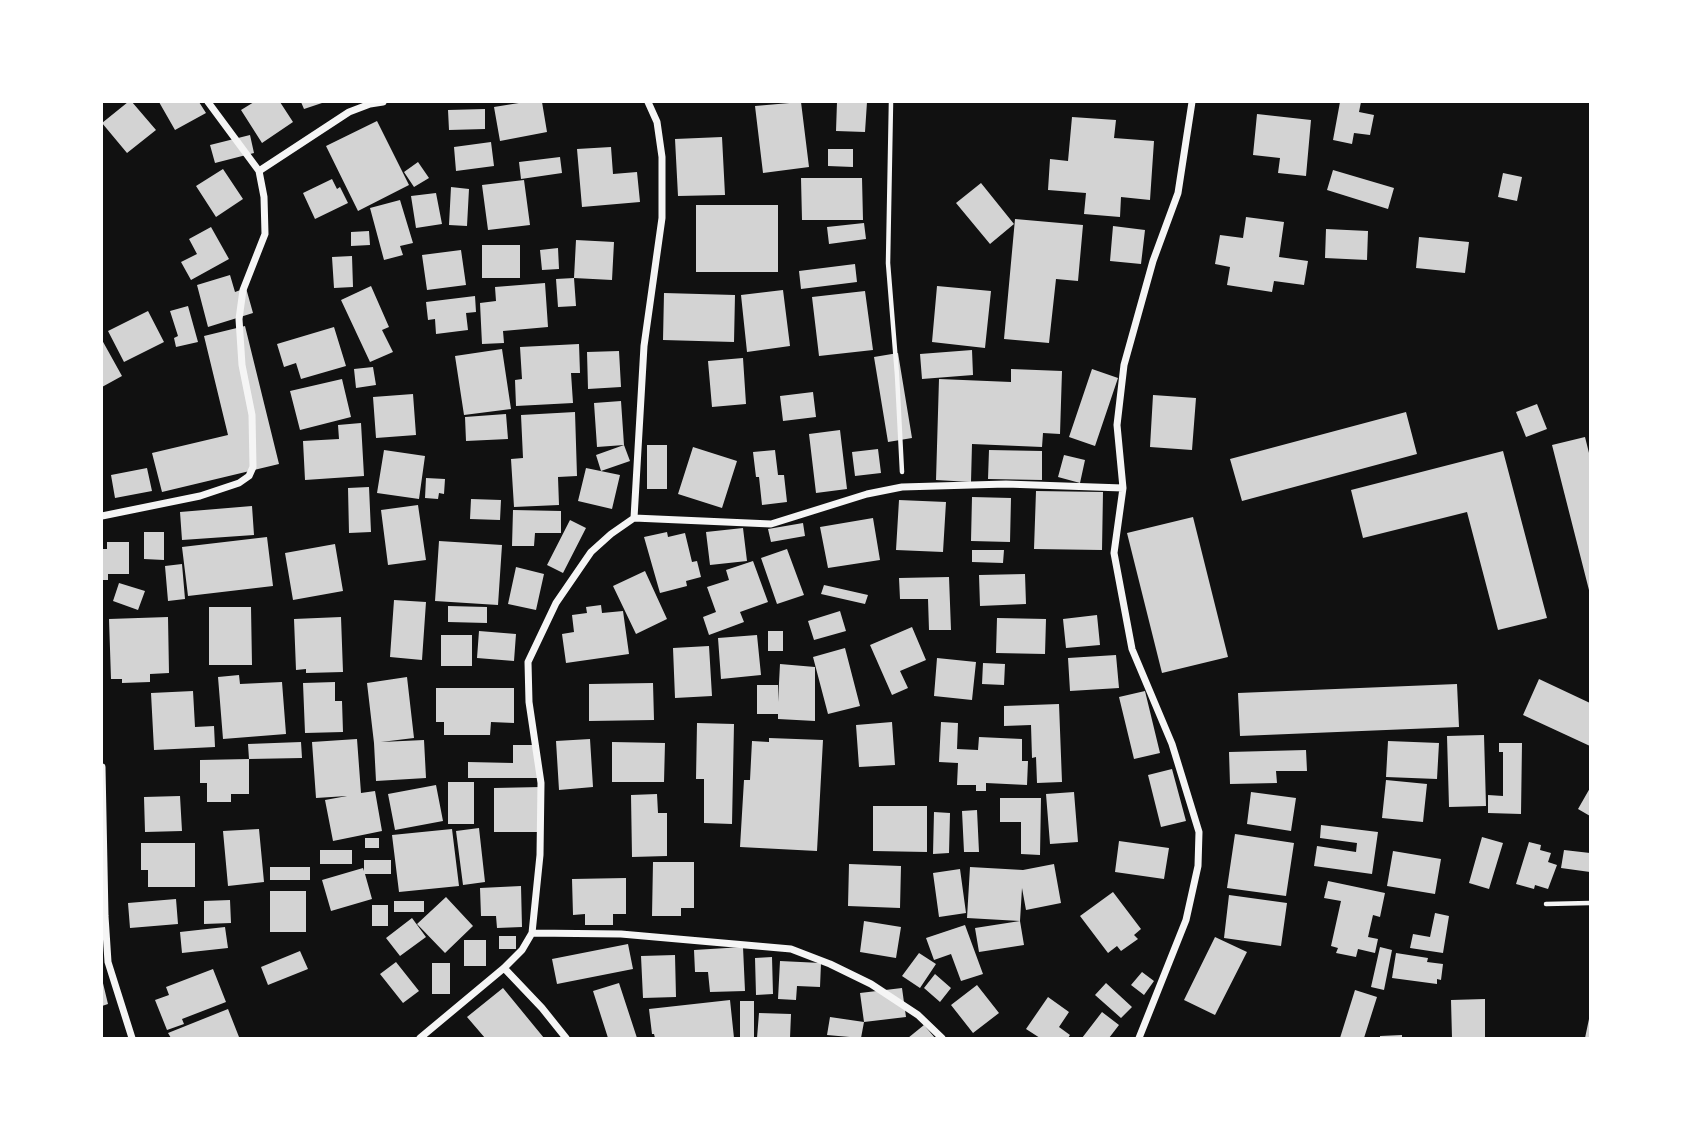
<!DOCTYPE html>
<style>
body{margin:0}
#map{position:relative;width:1692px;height:1140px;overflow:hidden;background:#111;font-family:"Roboto Condensed",sans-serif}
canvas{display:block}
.frame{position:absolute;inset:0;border:103px solid #fff;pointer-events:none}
</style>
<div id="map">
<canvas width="1692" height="1140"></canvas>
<div class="frame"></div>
</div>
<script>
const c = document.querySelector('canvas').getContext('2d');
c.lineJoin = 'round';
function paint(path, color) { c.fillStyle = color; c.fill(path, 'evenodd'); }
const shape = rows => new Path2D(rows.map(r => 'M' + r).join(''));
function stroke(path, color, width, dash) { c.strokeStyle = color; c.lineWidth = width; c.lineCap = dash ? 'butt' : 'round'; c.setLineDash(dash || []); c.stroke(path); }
const building = shape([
 [128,102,132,102,156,130,127,153,102,123],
 [159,102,199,102,206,113,175,130],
 [254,102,280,102,293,122,262,143,241,110],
 [301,102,325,102,304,109],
 [525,102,542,102,547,132,500,141,494,107],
 [801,102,809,167,763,173,755,106],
 [837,102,867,102,865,132,836,131],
 [1340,102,1361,102,1359,112,1374,115,1370,135,1354,133,1352,144,1333,140],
 [485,109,485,129,449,130,448,110],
 [1257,114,1311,120,1306,176,1278,173,1280,158,1253,155],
 [1072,117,1116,120,1114,138,1154,141,1150,200,1121,197,1120,217,1084,214,1086,193,1048,190,1050,159,1068,161],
 [377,121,409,185,358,211,326,146],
 [250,135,254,153,215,163,210,145],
 [722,137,725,195,678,196,675,139],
 [491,142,494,166,456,171,454,147],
 [611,147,613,174,637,172,640,202,582,207,577,149],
 [828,149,853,149,853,167,828,166],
 [560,157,562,173,521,179,519,162],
 [418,162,429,178,414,187,404,172],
 [223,169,243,199,216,217,196,186],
 [1333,170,1394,188,1388,209,1327,190],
 [1503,173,1522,177,1517,201,1498,197],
 [801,178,862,178,863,220,802,220],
 [332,179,337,189,340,187,348,203,315,219,303,193],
 [524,180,530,225,488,230,482,185],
 [981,183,1014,224,990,244,956,203],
 [451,187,469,189,467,226,449,225],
 [436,193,442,224,416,228,411,196],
 [400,200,413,243,400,246,403,255,384,260,370,208],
 [696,205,778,205,778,272,696,272],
 [1246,217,1284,222,1279,257,1308,261,1304,285,1274,281,1272,292,1227,285,1230,267,1215,264,1220,235,1243,238],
 [1015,219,1083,225,1078,281,1056,279,1049,343,1004,339],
 [864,223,866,239,829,244,827,227],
 [1113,226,1145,230,1141,264,1110,261],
 [211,227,229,259,191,280,181,262,197,254,189,239],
 [1326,229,1368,231,1367,260,1325,258],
 [369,231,370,245,351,246,351,232],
 [1419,237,1469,242,1465,273,1416,268],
 [576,240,614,242,612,280,574,278],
 [482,245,520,245,520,278,482,278],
 [558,248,559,269,542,270,540,250],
 [461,250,466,285,427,290,422,255],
 [352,256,353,287,334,288,332,257],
 [855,264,857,282,801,289,799,271],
 [230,275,235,292,246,288,253,313,208,327,197,285],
 [574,278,576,306,558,307,556,279],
 [545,283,548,327,503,331,504,343,482,344,480,303,496,301,495,287],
 [371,286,389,327,382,330,393,352,370,362,341,300],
 [937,286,991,291,985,348,932,342],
 [783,290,790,346,747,352,741,295],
 [865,291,873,350,819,356,812,297],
 [664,293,735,295,734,342,663,340],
 [475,296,476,312,466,313,468,330,436,334,435,319,428,320,426,302],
 [188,306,198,342,176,347,174,338,178,336,170,311],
 [148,311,164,342,124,362,108,331],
 [245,326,279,464,162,492,152,453,228,435,204,336],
 [334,327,346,366,301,379,296,363,284,367,277,344],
 [102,340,122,376,102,387],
 [579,344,580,373,571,373,573,403,516,406,515,380,522,379,520,347],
 [502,349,511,409,464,415,455,356],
 [972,350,973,375,922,379,920,354],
 [619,351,621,387,588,389,587,352],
 [898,353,912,438,888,442,874,357],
 [743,358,746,404,712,407,708,361],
 [373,367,376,385,356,388,354,369],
 [1011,369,1062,371,1060,434,1043,433,1042,447,972,444,971,482,936,480,939,379,1011,382],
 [1092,369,1118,378,1095,446,1069,437],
 [342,379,351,417,300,430,290,391],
 [813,392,816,417,783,421,780,396],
 [413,394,416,435,376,438,373,397],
 [1153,395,1196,398,1192,450,1150,447],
 [621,401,624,445,597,447,594,403],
 [1537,404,1547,429,1526,437,1516,412],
 [575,412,577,476,558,477,559,505,514,507,511,459,523,458,521,415],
 [1406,412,1417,454,1242,501,1230,459],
 [506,414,508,439,466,441,465,417],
 [361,423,364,476,305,480,303,441,339,439,338,425],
 [840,430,847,489,816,493,809,434],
 [1585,437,1590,457,1590,594,1552,445],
 [624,445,630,461,601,471,596,455],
 [647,445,667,445,667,489,647,489],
 [693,447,737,461,722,508,678,494],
 [878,449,881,473,855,476,852,452],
 [384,450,425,456,419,499,377,493],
 [775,450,778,475,784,475,787,502,762,505,759,477,756,477,753,452],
 [989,450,1042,451,1042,480,988,479],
 [1503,451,1547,618,1498,630,1467,512,1363,538,1351,490],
 [1064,455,1085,460,1080,483,1058,477],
 [147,468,152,491,115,498,111,475],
 [586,468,620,475,612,509,578,501],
 [426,478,445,479,444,494,439,493,438,499,425,498],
 [369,487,371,532,349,533,348,488],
 [1036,491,1103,492,1102,550,1034,549],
 [972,497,1011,498,1010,542,971,541],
 [471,499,501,500,500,520,470,519],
 [899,500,946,502,943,552,896,550],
 [418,505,426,560,388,565,381,510],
 [252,506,254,535,182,540,180,512],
 [513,510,561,511,561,533,535,533,534,546,512,546],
 [1193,517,1228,657,1162,673,1127,533],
 [873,518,880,560,828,568,820,527],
 [570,520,586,528,563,573,547,565],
 [803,523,805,536,771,542,768,529],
 [743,528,747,561,710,565,706,532],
 [144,532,164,532,164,560,144,559],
 [667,532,668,537,685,533,692,562,697,561,701,577,686,581,687,586,660,593,644,537],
 [267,537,273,586,188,596,182,547],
 [439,541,502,545,498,605,435,601],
 [107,542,129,542,129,574,108,574,108,580,102,580,102,549,107,549],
 [335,544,343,591,293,600,285,553],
 [787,549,804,595,777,604,761,558],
 [972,550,1004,550,1003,563,972,562],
 [753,561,768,602,740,612,744,622,709,635,703,617,716,612,707,587,729,580,726,570],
 [182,564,185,599,168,601,165,566],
 [516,567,544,574,536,610,508,604],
 [645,571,667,619,636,634,613,586],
 [1025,574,1026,604,980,606,979,575],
 [949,577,951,630,929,630,928,599,900,599,899,578],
 [119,583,145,591,138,610,113,601],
 [824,585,868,595,865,604,821,594],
 [394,600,426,602,422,660,390,657],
 [601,605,602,613,623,611,629,654,566,663,562,634,574,632,572,615,587,613,586,607],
 [448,606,487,607,487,623,448,622],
 [209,607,251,607,252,665,209,665],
 [840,611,846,631,814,640,808,621],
 [1097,615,1100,645,1066,648,1063,619],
 [168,617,169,673,150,674,150,682,122,683,122,679,111,679,109,619],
 [341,617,343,672,306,673,306,669,296,670,294,619],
 [997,618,1046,619,1045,654,996,653],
 [912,627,926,660,900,671,908,688,892,695,870,645],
 [479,631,516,634,514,661,477,658],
 [768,631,783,631,783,651,768,651],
 [441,635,472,635,472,666,441,666],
 [757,635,761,675,721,679,718,638],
 [709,646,712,696,675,698,673,648],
 [845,648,860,706,828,714,813,657],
 [1116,655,1119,688,1070,691,1068,658],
 [937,658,976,662,972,700,934,696],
 [983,663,1005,664,1004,685,982,684],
 [780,664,815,667,815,721,778,719,778,714,757,714,757,685,778,685,778,702],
 [239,675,240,684,282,682,286,734,223,739,218,677],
 [407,677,414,738,381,742,424,740,426,778,376,781,374,743,367,683],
 [1539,679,1590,703,1590,746,1523,715],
 [335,682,335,701,342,701,343,732,305,733,303,683],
 [653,683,654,720,589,721,589,684],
 [1457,684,1459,727,1240,736,1238,693],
 [436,688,514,688,514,723,491,722,490,735,444,735,444,722,436,722],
 [193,691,195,727,214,726,215,747,154,750,151,693],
 [1145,691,1160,753,1134,759,1119,697],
 [1059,704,1062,782,1037,783,1036,757,1032,758,1031,725,1004,726,1004,706],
 [892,722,895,765,859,767,856,725],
 [941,722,958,723,957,749,978,750,979,737,1022,739,1022,761,1028,761,1027,785,986,783,986,791,976,791,976,785,957,785,958,763,939,762],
 [697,723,734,724,732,824,704,823,704,779,696,779],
 [1484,735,1486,806,1449,807,1447,736],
 [769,738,823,740,817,851,740,847,744,780,750,780,752,741,769,742],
 [357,739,361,793,375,791,382,831,333,841,325,800,347,796,316,798,312,742],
 [590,739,593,787,559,790,556,741],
 [1388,741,1439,743,1437,779,1386,777],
 [301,742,302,758,249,759,248,744],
 [612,742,665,743,664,782,612,782],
 [1499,743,1522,743,1521,814,1488,813,1488,795,1503,796,1503,752,1499,752],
 [513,745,539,745,539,778,468,778,468,762,513,763],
 [1306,750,1307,771,1276,771,1277,783,1230,784,1229,752],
 [249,759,249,794,231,794,231,802,207,802,207,783,200,783,200,760],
 [1172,769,1186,821,1161,827,1148,775],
 [1386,780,1427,784,1423,822,1382,818],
 [448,782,474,782,474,824,448,824],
 [436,785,443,821,395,830,388,794],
 [541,787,542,832,494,832,494,788],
 [1590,788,1590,816,1578,809],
 [1074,792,1078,842,1050,844,1046,794],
 [1251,792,1296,798,1291,831,1247,824],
 [657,794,658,813,667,813,667,856,632,857,631,795],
 [180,796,182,831,145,832,144,797],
 [1000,798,1041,798,1040,855,1021,854,1021,822,1000,822],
 [873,806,927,806,927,852,873,851],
 [977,810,979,852,964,852,962,811],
 [934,812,950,813,949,853,933,854],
 [1321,825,1378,832,1372,874,1314,866,1317,846,1356,852,1357,843,1320,838],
 [479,828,485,882,463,885,456,831],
 [259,829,264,882,228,886,223,831],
 [452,829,459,886,399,892,392,835],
 [1235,834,1294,843,1286,896,1227,888],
 [1482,837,1503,843,1489,889,1469,883],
 [365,838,379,838,379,848,365,848],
 [1119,841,1169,848,1164,879,1115,872],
 [1529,842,1541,845,1540,850,1551,853,1548,862,1557,865,1548,889,1535,885,1534,889,1516,884],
 [141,843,195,843,195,887,148,887,148,870,141,870],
 [320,850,352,850,352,864,320,864],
 [1564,850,1590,853,1590,872,1561,868],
 [1393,851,1441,859,1435,894,1387,886],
 [364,860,391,860,391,874,365,874,372,899,331,911,322,880,363,868,364,871],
 [653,862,694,862,694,908,681,908,681,916,652,916],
 [849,864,901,866,900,908,848,906],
 [1054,864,1061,903,1026,910,1022,888,1020,921,967,918,970,867,1023,870],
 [270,867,310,867,310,880,270,880],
 [960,869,966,913,939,917,933,873],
 [626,878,626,914,613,914,613,925,585,925,585,914,573,915,572,879],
 [1328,881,1385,893,1380,917,1373,915,1368,937,1378,939,1375,953,1358,949,1356,957,1336,953,1338,948,1331,946,1341,901,1324,898],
 [521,886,522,927,497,928,496,916,481,916,480,888],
 [270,891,306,891,306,932,270,932],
 [1113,892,1141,929,1134,935,1138,939,1121,951,1117,946,1108,953,1080,916],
 [1229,895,1287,903,1281,946,1224,938],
 [446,897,473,926,445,953,417,924],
 [176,899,178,924,130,928,128,903],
 [230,900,231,923,204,924,204,901],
 [394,901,424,901,424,912,394,912],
 [372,905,388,905,388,926,372,926],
 [1435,913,1449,916,1443,953,1410,948,1413,934,1430,937],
 [412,918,426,937,400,956,386,938],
 [864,921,901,927,896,958,860,952],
 [1020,921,1024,945,979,952,975,928],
 [965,925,983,974,961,981,951,954,934,960,926,938],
 [225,927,228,948,182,953,180,932],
 [499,936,516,936,516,949,499,949],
 [1215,937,1247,952,1215,1015,1184,1000],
 [464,940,486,940,486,966,464,966],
 [628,944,633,969,557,984,552,959],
 [743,947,745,991,710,992,708,972,695,972,694,950],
 [1380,947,1392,950,1384,990,1371,987],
 [300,951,308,969,268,985,261,967],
 [919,953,936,964,920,988,902,976],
 [1396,953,1428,958,1427,962,1443,964,1441,980,1437,979,1437,984,1392,978],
 [675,955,676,997,643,998,641,956],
 [772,957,773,994,756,995,755,958],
 [780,961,821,963,820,987,797,986,796,1000,778,999],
 [396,962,419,991,403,1003,380,974],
 [432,963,450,963,450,994,432,994],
 [213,969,226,1002,182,1019,184,1024,167,1030,155,1000,169,995,166,987],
 [1142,972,1154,981,1144,995,1131,985],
 [935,974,951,988,940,1002,924,988],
 [102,979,108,1004,102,1006],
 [619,983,637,1038,608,1038,593,991],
 [1106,983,1132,1007,1121,1018,1095,995],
 [977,985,999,1013,973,1033,951,1005],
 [503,988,544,1038,485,1038,467,1017],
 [902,988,906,1017,864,1022,860,993],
 [1355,990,1377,997,1364,1038,1340,1038],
 [1048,997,1069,1012,1059,1027,1070,1035,1068,1038,1040,1038,1026,1029],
 [1485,999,1485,1038,1452,1038,1451,1000],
 [730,1000,734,1038,655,1038,654,1034,652,1034,649,1009],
 [740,1001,754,1001,754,1038,740,1038],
 [228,1009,239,1037,234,1038,171,1038,168,1033],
 [1102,1012,1119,1025,1109,1038,1082,1038],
 [759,1013,791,1014,790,1038,757,1038],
 [830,1017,864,1022,861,1038,827,1035],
 [1589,1019,1590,1038,1585,1038],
 [924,1025,935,1038,908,1038],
 [1402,1035,1402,1038,1380,1038,1380,1036]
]);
const path = shape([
 [891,102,888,263,897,375,902,472],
 [1546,904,1590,903]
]);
const minor = shape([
 [259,171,349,112,370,104,383,102],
 [102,516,200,496,239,483,249,476,253,467,252,415,242,365,239,319,243,290,265,234,264,197,259,171,208,102],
 [634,518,644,346,662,218,662,157,657,122,648,102],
 [102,767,105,916,108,962,132,1038],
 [532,933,621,934,791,949,830,964,871,984,918,1015,942,1038],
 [504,968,542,1008,566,1038],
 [420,1038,504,968,522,950,532,933,540,855,541,783,529,702,528,662,556,603,591,552,611,534,634,518,771,524,867,494,902,487,1006,484,1123,488],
 [1139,1038,1186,920,1198,866,1199,832,1172,744,1132,649,1114,553,1123,488,1117,425,1124,365,1153,261,1178,193,1192,102]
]);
paint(building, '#d3d3d3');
stroke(path, '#f5f5f5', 4.5);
stroke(minor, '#f5f5f5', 7);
</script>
